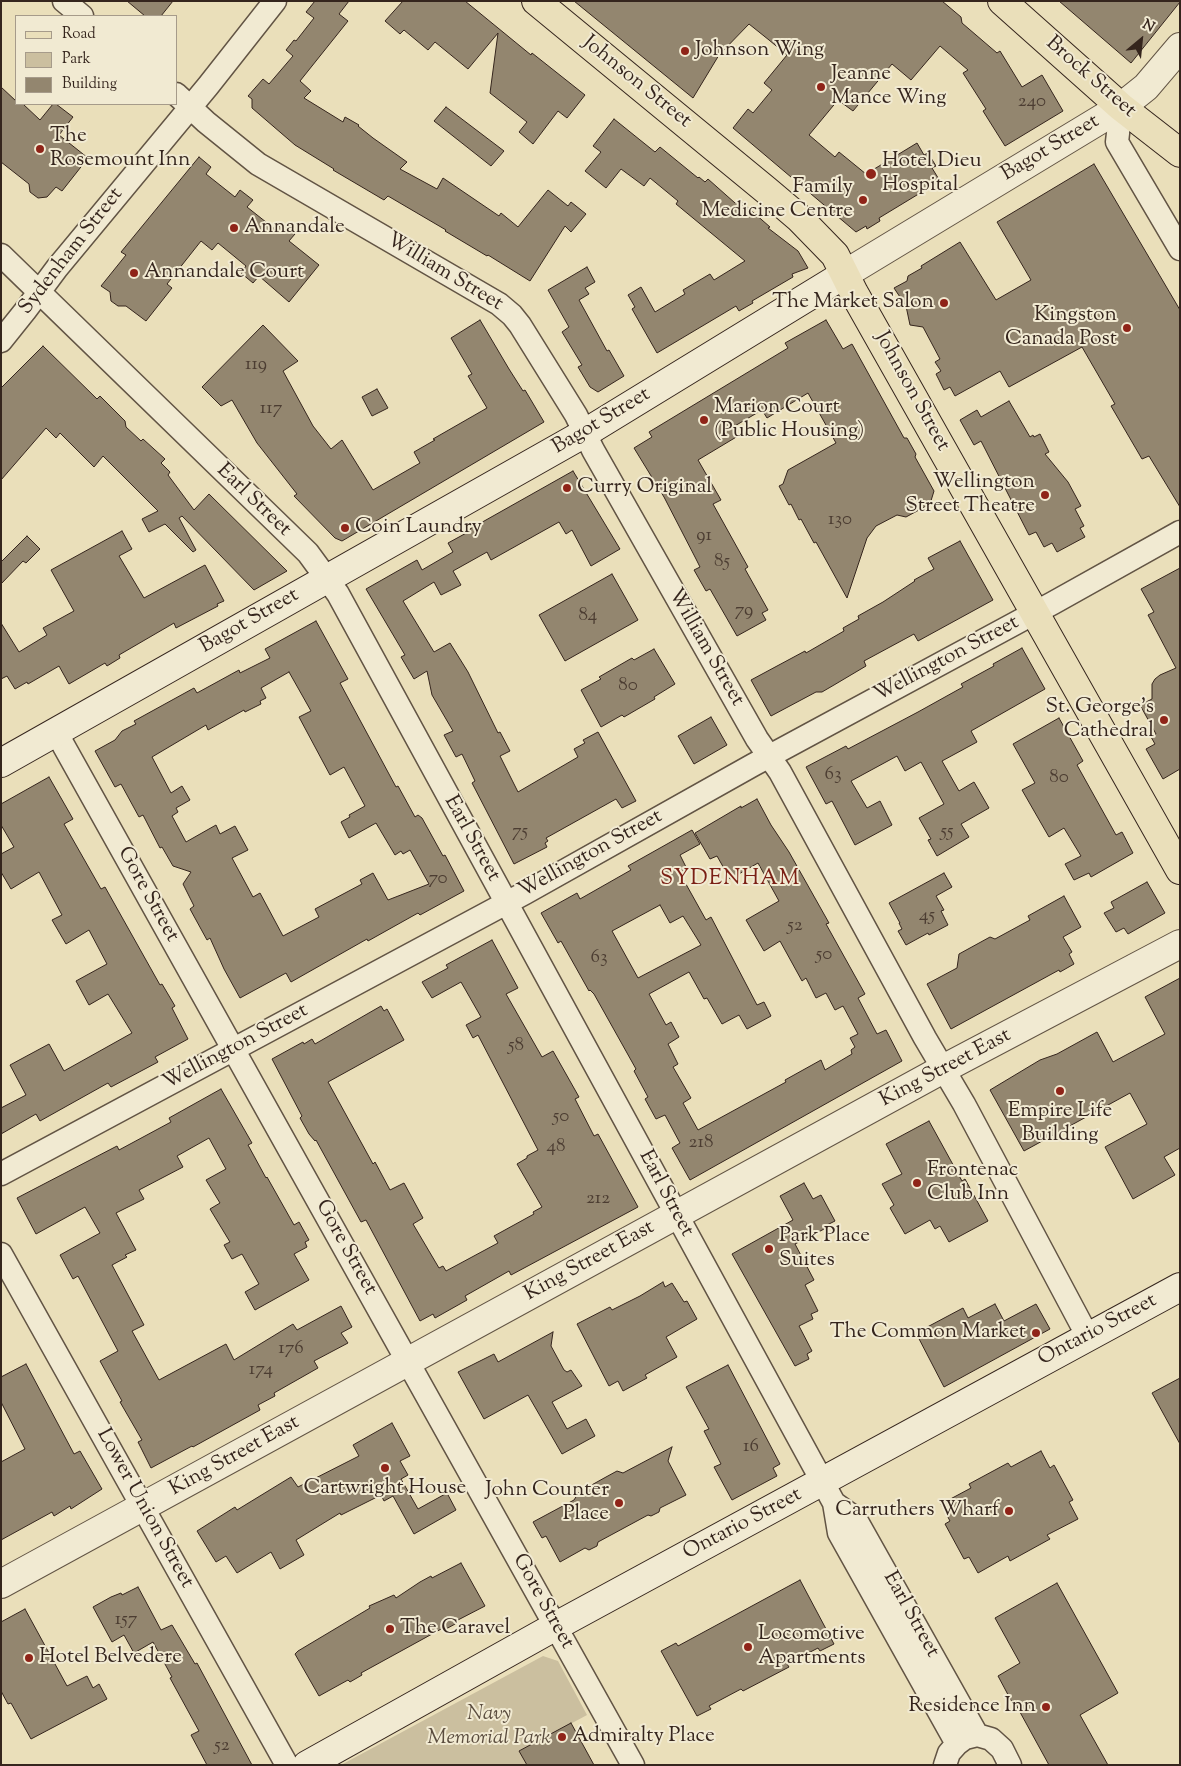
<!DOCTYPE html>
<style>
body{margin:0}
#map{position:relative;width:1181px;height:1766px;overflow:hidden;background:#eadfba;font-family:"Sorts Mill Goudy",serif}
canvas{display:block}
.frame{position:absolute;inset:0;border:2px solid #35251d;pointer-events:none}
.legend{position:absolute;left:15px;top:15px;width:162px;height:90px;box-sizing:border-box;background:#f1ead2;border:1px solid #a69b8a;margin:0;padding:6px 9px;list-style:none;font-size:15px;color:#35251d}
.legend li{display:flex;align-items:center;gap:10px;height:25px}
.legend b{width:25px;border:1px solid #a69b8a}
.north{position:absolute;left:1116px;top:15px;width:50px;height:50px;-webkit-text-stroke:4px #f1ead2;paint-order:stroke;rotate:28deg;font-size:14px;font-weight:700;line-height:20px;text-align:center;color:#35251d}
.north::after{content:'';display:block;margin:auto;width:18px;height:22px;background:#35251d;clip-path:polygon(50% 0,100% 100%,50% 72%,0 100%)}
</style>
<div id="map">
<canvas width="1181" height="1766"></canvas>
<div class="frame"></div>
<ul class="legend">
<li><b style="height:6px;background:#eadfba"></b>Road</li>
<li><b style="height:14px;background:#cbbf9f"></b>Park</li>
<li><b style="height:14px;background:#93866f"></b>Building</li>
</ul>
<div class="north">N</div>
</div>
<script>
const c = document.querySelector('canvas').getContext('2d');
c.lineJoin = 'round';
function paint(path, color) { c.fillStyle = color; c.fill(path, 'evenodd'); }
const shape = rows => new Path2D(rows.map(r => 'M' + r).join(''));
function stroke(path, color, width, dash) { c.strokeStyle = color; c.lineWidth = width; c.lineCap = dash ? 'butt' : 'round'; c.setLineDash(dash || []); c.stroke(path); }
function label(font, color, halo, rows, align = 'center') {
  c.font = font + ' "Sorts Mill Goudy",serif'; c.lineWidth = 4; c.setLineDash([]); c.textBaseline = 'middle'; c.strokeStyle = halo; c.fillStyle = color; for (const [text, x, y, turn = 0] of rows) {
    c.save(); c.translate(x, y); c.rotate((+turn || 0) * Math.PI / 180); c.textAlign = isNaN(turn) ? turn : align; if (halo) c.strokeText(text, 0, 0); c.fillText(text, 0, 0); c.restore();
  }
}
const green = shape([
 [543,1656,558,1661,587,1715,520,1751,527,1765,341,1765]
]);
const building = shape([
 [127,1,173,1,161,16,145,16,127,1],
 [315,1,349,1,339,14,348,21,300,81,311,91,304,98,343,122,345,117,359,125,358,126,373,138,407,162,400,169,437,189,443,178,499,216,501,213,518,227,548,190,568,206,571,202,586,214,571,232,565,226,530,281,488,255,487,256,445,231,446,230,388,196,384,200,333,170,334,169,295,145,252,108,252,99,248,96,263,79,269,84,293,56,286,50,294,40,296,41,314,18,306,12,315,1],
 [403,1,465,1,531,55,532,53,585,95,567,118,558,111,533,144,519,132,527,122,490,93,498,33,468,69,435,42,428,50,404,30,400,34,385,21,403,1],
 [574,1,942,1,961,17,962,23,997,53,1000,51,1022,87,1042,75,1063,111,1005,146,983,111,986,109,963,73,968,70,940,46,911,80,892,64,853,111,838,100,809,135,835,157,839,152,866,174,917,143,924,155,928,153,936,166,932,168,940,181,879,218,880,221,867,229,866,226,856,232,733,128,748,109,753,113,772,90,764,83,787,55,769,40,749,24,719,55,693,98,574,1],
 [1059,1,1180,1,1180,2,1131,63,1059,1],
 [1,87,16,101,16,104,23,104,40,120,53,104,56,104,73,117,59,135,88,158,62,191,56,187,47,197,38,198,30,192,29,184,1,162,1,87],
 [446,107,504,151,491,166,434,121,446,107],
 [614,119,655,152,660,147,698,178,699,177,705,182,708,179,735,203,738,199,770,227,768,228,798,251,808,268,792,274,793,277,752,301,753,303,739,311,736,306,657,353,632,309,635,307,628,295,641,287,655,312,685,294,683,290,710,274,714,280,745,261,676,204,678,201,650,178,644,186,621,169,606,188,585,171,601,152,593,146,614,119],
 [199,157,211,167,206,174,235,197,240,190,253,200,247,207,276,230,282,223,295,234,289,241,319,265,289,302,259,276,253,283,241,273,246,266,218,243,212,250,201,241,167,284,172,288,146,321,126,306,118,306,111,301,110,292,101,286,126,255,121,252,199,157],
 [1094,164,1180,310,1180,507,1149,456,1142,459,1111,406,1115,404,1082,347,1009,387,1000,371,955,396,950,387,944,390,936,374,941,371,935,362,940,359,923,327,910,325,906,306,894,288,907,281,908,276,922,268,921,266,960,242,996,300,1031,280,997,222,1094,164],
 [587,267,595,282,585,288,589,294,579,300,607,351,609,350,624,376,598,392,590,387,578,367,582,365,562,332,569,327,548,290,587,267],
 [480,320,509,369,523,391,525,390,544,422,342,541,335,538,294,496,297,494,257,443,232,400,221,406,202,387,263,325,298,361,283,371,313,426,331,449,342,440,373,490,420,463,414,452,435,440,433,439,487,408,468,376,472,374,451,338,480,320],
 [826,320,843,349,852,344,904,438,907,438,916,454,915,457,934,491,930,504,906,517,897,515,876,526,867,538,847,598,816,542,814,543,801,519,799,520,791,504,789,505,779,486,783,484,788,470,836,443,808,393,767,418,762,410,733,427,738,436,698,460,721,500,713,504,748,567,745,569,768,610,762,613,766,620,737,636,710,589,706,591,694,570,700,567,696,559,664,497,634,448,652,437,649,432,788,348,785,343,826,320],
 [43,346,97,399,100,396,125,421,126,427,141,441,143,439,165,459,161,463,170,472,168,475,194,510,209,494,287,571,254,590,182,516,179,518,196,550,193,552,165,524,149,532,142,519,158,511,103,456,94,467,60,433,56,438,46,428,1,480,1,388,43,346],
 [377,389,388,408,372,416,362,397,377,389],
 [1009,401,1030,437,1033,435,1034,437,1040,434,1049,452,1045,454,1068,482,1081,506,1075,509,1084,526,1080,528,1085,537,1057,552,1052,543,1044,547,1036,532,1029,535,981,441,974,445,960,420,977,410,981,417,1009,401],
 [573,471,620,549,591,566,572,530,566,534,559,522,491,560,487,552,453,571,461,585,441,595,434,582,403,601,434,652,450,643,468,672,498,733,500,732,510,751,500,756,518,792,578,757,574,749,585,743,583,740,598,732,636,801,622,808,616,799,546,838,548,841,545,843,547,847,514,864,472,783,475,781,462,754,456,757,444,735,453,731,432,695,427,671,414,679,401,657,405,655,366,589,417,560,422,570,453,552,448,543,470,531,470,529,573,471],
 [122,531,132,549,119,556,144,598,205,565,224,601,217,604,218,606,176,628,174,623,119,655,120,658,107,666,105,663,69,684,59,666,28,684,27,682,15,689,7,676,1,679,1,623,19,652,47,635,43,628,74,611,51,570,122,531],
 [27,536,40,549,26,563,23,561,1,584,1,562,27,536],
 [960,541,993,600,918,641,914,634,864,661,866,666,834,685,822,692,816,692,771,716,751,680,805,651,806,653,844,631,843,628,859,619,858,616,883,602,915,581,914,580,934,569,928,558,960,541],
 [1180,568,1180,769,1163,779,1146,749,1155,744,1151,737,1156,734,1140,705,1152,699,1152,684,1155,679,1160,675,1176,668,1148,615,1154,612,1141,589,1180,568],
 [612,574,638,620,565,661,539,615,612,574],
 [316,621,348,679,340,683,396,787,398,786,415,817,418,815,422,818,443,856,445,855,464,891,420,915,418,913,368,941,367,939,291,982,286,973,240,998,224,969,210,938,207,940,190,909,194,906,183,884,191,872,173,866,162,847,160,848,143,815,139,817,121,784,115,787,95,751,115,740,122,731,136,724,134,721,194,688,197,693,239,670,240,673,270,658,265,649,316,621],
 [289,672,311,711,299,717,330,775,344,767,365,806,349,815,350,817,341,822,349,838,376,823,395,855,401,851,403,854,410,850,429,884,388,900,373,873,360,880,362,884,315,909,319,917,283,936,260,893,253,897,232,858,248,850,235,826,220,834,216,825,186,842,172,816,178,812,176,808,190,800,182,786,171,793,152,757,206,725,208,730,244,710,245,712,261,704,260,701,266,698,261,688,289,672],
 [1022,648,1045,689,971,731,977,742,942,761,959,791,974,782,989,808,961,824,969,837,937,856,928,840,931,839,919,818,944,804,921,762,905,771,897,756,851,781,867,808,880,801,892,825,855,845,832,801,826,804,806,767,846,746,848,749,918,712,963,687,961,684,994,666,993,664,1022,648],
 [654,649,675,684,654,697,655,699,624,717,622,715,601,727,581,690,601,679,599,677,632,658,634,660,654,649],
 [711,717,727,745,694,764,678,736,711,717],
 [1059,718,1083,761,1077,765,1116,835,1122,832,1133,853,1091,877,1089,873,1074,880,1065,864,1081,856,1064,828,1049,837,1022,790,1035,783,1013,744,1059,718],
 [49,777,73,819,64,824,101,889,105,887,160,985,162,984,175,1006,172,1008,188,1039,155,1057,158,1062,111,1087,108,1083,40,1121,36,1114,1,1134,1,1108,26,1095,10,1065,49,1044,64,1071,132,1033,108,994,89,1005,76,981,107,964,89,930,66,944,52,920,62,915,39,872,11,889,1,872,1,854,14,847,1,825,1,804,49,777],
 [757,799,771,825,789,852,829,923,826,924,865,994,858,998,877,1034,886,1030,902,1061,690,1180,672,1148,680,1143,665,1115,656,1119,645,1099,648,1097,634,1071,636,1069,594,994,590,990,589,991,561,941,558,943,541,913,577,893,580,899,631,870,628,866,692,830,700,844,680,855,688,871,683,875,682,877,706,920,711,917,757,1005,764,1002,771,1016,747,1029,739,1015,722,1024,707,998,704,999,689,972,649,994,666,1025,671,1022,679,1037,668,1044,678,1064,673,1067,691,1098,683,1103,698,1130,786,1082,785,1080,821,1060,825,1070,852,1054,851,1050,855,1047,850,1038,858,1034,843,1006,835,1010,826,993,816,998,806,978,802,981,780,941,764,951,746,920,779,901,758,863,730,879,717,856,710,859,695,833,741,806,741,808,757,799],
 [660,905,670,923,683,916,701,945,638,978,612,931,660,905],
 [944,873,952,887,936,896,944,910,941,911,948,925,929,935,928,933,906,945,898,931,902,929,899,923,900,923,889,903,944,873],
 [1147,882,1165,913,1128,934,1124,928,1116,932,1104,913,1114,908,1111,902,1147,882],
 [1064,896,1081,927,1063,937,1072,952,1069,954,1074,964,1060,972,1059,970,951,1029,927,984,957,968,959,954,990,937,995,939,1030,920,1028,916,1064,896],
 [492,940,518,988,506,994,542,1057,553,1051,579,1097,575,1099,594,1136,598,1134,638,1207,511,1275,509,1271,465,1296,467,1300,435,1318,433,1314,420,1321,366,1220,361,1222,316,1140,315,1141,309,1134,300,1118,302,1116,272,1059,303,1042,304,1044,312,1039,315,1044,381,1006,384,1011,387,1009,404,1040,328,1082,373,1164,375,1162,390,1190,404,1183,423,1218,413,1224,439,1268,443,1266,446,1271,498,1243,494,1236,534,1214,533,1212,542,1207,517,1164,527,1158,527,1156,538,1150,478,1035,473,1038,466,1025,481,1017,461,982,432,998,422,982,448,968,446,965,492,940],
 [1180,978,1180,1148,1164,1157,1175,1175,1133,1199,1105,1147,1147,1124,1130,1093,1024,1151,990,1090,1040,1060,1057,1054,1097,1032,1113,1062,1165,1034,1145,997,1180,978],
 [221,1089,252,1143,248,1145,266,1178,267,1177,294,1225,299,1222,309,1240,305,1242,307,1247,294,1254,309,1280,255,1310,245,1292,259,1284,242,1254,232,1259,224,1245,230,1242,210,1209,220,1203,206,1180,226,1169,209,1138,177,1156,183,1167,139,1190,144,1199,116,1213,136,1250,125,1255,127,1257,112,1265,144,1325,132,1331,159,1380,226,1344,234,1360,293,1324,297,1330,341,1306,352,1327,341,1333,348,1343,314,1361,318,1368,274,1393,275,1396,258,1405,260,1410,193,1447,192,1446,151,1468,138,1442,142,1440,120,1402,122,1401,100,1361,118,1351,78,1276,73,1279,60,1255,100,1233,85,1207,36,1234,17,1198,117,1146,119,1150,171,1122,169,1118,221,1089],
 [929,1121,962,1181,965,1179,988,1221,949,1242,940,1226,935,1229,930,1220,905,1234,890,1208,894,1205,882,1184,902,1174,886,1144,929,1121],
 [804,1183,813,1199,821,1195,835,1221,827,1225,828,1227,795,1244,814,1280,805,1285,818,1311,811,1314,813,1319,799,1326,812,1351,807,1354,809,1359,795,1366,732,1254,793,1220,780,1196,804,1183],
 [663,1282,665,1287,672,1283,684,1302,687,1301,697,1319,666,1337,677,1357,645,1375,647,1378,623,1391,618,1381,609,1386,577,1324,610,1307,612,1310,640,1296,663,1282],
 [995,1304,1004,1321,1036,1304,1050,1329,944,1387,916,1333,963,1308,968,1318,995,1304],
 [553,1332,551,1346,564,1370,567,1372,571,1370,582,1386,552,1402,567,1429,586,1419,595,1436,562,1454,528,1395,484,1419,458,1372,494,1354,498,1362,553,1332],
 [26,1364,74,1454,80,1451,102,1489,71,1509,70,1506,54,1516,52,1512,1,1540,1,1462,25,1449,1,1402,1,1377,26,1364],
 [728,1365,780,1464,773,1468,777,1476,732,1500,714,1467,721,1464,704,1431,709,1429,686,1387,728,1365],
 [1180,1378,1180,1444,1152,1393,1180,1378],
 [392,1423,410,1456,400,1461,408,1475,401,1479,418,1509,447,1493,456,1510,414,1534,393,1496,384,1501,381,1495,341,1515,340,1513,296,1540,304,1555,280,1569,271,1552,237,1573,226,1556,216,1562,197,1531,235,1507,237,1510,291,1477,298,1487,359,1456,353,1445,392,1423],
 [672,1447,668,1461,686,1495,660,1508,659,1512,651,1516,648,1515,598,1542,597,1546,589,1550,585,1548,560,1562,546,1536,542,1538,533,1522,574,1500,579,1492,606,1477,617,1471,623,1473,672,1447],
 [1041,1451,1050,1468,1054,1465,1073,1500,1069,1502,1078,1519,1047,1535,1050,1539,1010,1561,1008,1556,978,1573,969,1557,964,1559,945,1524,950,1521,941,1504,971,1488,969,1484,1008,1463,1011,1467,1041,1451],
 [461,1563,485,1606,456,1621,457,1623,444,1630,443,1628,361,1673,362,1675,350,1682,348,1680,319,1696,295,1654,298,1651,370,1608,369,1606,394,1595,396,1598,420,1582,431,1576,432,1578,461,1563],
 [800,1580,834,1644,820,1651,818,1648,787,1664,789,1667,743,1691,741,1689,709,1706,711,1709,697,1716,661,1651,676,1643,678,1646,800,1580],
 [1057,1583,1118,1693,1080,1715,1108,1765,1049,1765,1015,1703,1013,1704,998,1676,1020,1663,995,1618,1057,1583],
 [138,1587,161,1630,172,1625,195,1664,197,1663,252,1765,207,1765,191,1735,199,1731,170,1678,172,1677,153,1642,134,1653,124,1635,112,1642,93,1607,111,1597,121,1593,122,1595,138,1587],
 [25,1609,67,1686,87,1676,93,1688,99,1684,107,1699,31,1739,11,1703,8,1704,1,1691,1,1622,25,1609],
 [571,1723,594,1765,527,1765,519,1751,571,1723]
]);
const minor = shape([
 [64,1,82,16],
 [176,94,206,122,258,164,499,304,512,315,520,325,576,415,593,450,757,739,780,772,925,1038,964,1104,1088,1337],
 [1121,107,1117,142,1180,249],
 [1,255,308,553,338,594,834,1503,839,1533,957,1744],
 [1,341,25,311,57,268,208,86,275,1],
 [56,732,633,1765],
 [1,1174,525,893,753,765,1053,603,1180,532],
 [1,1254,287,1765],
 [834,1503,855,1518,977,1735],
 [945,1765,949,1753,957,1744,965,1738,977,1735,991,1739,1002,1749,1010,1765]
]);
const tertiary = shape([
 [845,274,1121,107,1146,87,1180,47],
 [1,1584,943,1069,1180,944]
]);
const secondary = shape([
 [1,763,585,433,845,274],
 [307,1765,556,1626,1180,1287]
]);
const primary = shape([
 [536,1,766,190,799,218,835,255,854,293,1180,870],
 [1002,1,1121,107,1180,153]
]);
const markers = [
 [685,51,5,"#8f2418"],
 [821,87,5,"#8f2418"],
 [40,149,5,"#8f2418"],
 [871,174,6,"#8f2418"],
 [863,200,5,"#8f2418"],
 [234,228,5,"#8f2418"],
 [134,273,5,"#8f2418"],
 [944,303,5,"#8f2418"],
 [1127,328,5,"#8f2418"],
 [704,420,5,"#8f2418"],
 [567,488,5,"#8f2418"],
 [1045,495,5,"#8f2418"],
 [345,528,5,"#8f2418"],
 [1164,720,5,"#8f2418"],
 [1060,1091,5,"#8f2418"],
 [917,1183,5,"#8f2418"],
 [769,1249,5,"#8f2418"],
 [1036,1333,5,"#8f2418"],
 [385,1468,5,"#8f2418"],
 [619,1503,5,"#8f2418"],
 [1009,1511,5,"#8f2418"],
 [390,1629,5,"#8f2418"],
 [748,1647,5,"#8f2418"],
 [29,1658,5,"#8f2418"],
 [1046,1707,5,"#8f2418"],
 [562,1737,5,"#8f2418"]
];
const numberNames = [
 ["240",1032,103],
 ["119",256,366],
 ["117",271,410],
 ["130",840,521],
 ["91",704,537],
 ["85",722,563],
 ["79",744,612],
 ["84",588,617],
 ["80",628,687],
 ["63",833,776],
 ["80",1059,779],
 ["75",520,833],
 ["55",947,833],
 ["70",438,880],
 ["45",927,917],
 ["52",795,927],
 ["50",824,956],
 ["63",599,959],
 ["58",516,1047],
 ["50",561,1118],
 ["218",701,1144],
 ["48",556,1148],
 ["212",598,1200],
 ["176",291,1350],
 ["174",261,1371],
 ["16",751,1448],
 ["157",126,1621],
 ["52",222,1747]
];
const poiNames = [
 ["Johnson Wing",695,51],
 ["Jeanne",831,75],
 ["Mance Wing",831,99],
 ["The",50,137],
 ["Rosemount Inn",50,161],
 ["Hotel Dieu",882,162],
 ["Hospital",882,186],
 ["Family",853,188,"right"],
 ["Medicine Centre",853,212,"right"],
 ["Annandale",244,228],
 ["Annandale Court",144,273],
 ["The Market Salon",934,303,"right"],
 ["Kingston",1117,316,"right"],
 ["Canada Post",1117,340,"right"],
 ["Marion Court",714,408],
 ["(Public Housing)",714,432],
 ["Wellington",1035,483,"right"],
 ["Street Theatre",1035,507,"right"],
 ["Curry Original",577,488],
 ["Coin Laundry",355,528],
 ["St. George's",1154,708,"right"],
 ["Cathedral",1154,732,"right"],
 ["Empire Life",1060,1112,"center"],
 ["Building",1060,1136,"center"],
 ["Frontenac",927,1171],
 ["Club Inn",927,1195],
 ["Park Place",779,1237],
 ["Suites",779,1261],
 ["The Common Market",1026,1333,"right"],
 ["Cartwright House",385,1489,"center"],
 ["John Counter",609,1491,"right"],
 ["Place",609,1515,"right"],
 ["Carruthers Wharf",999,1511,"right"],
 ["The Caravel",400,1629],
 ["Locomotive",758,1635],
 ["Apartments",758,1659],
 ["Hotel Belvedere",39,1658],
 ["Residence Inn",1036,1707,"right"],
 ["Admiralty Place",572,1737]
];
const streetNames = [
 ["Brock Street",1090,78,41],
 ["Johnson Street",636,83,39],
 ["Bagot Street",1051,149,-31],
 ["Sydenham Street",72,252,-52],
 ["William Street",444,273,31],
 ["Johnson Street",911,392,61],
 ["Bagot Street",602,422,-31],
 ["Earl Street",253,501,44],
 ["Bagot Street",250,622,-30],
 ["William Street",705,648,60],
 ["Wellington Street",947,660,-28],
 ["Earl Street",471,839,61],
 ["Wellington Street",591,855,-29],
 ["Gore Street",147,895,61],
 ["Wellington Street",236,1048,-28],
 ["King Street East",946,1069,-28],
 ["Earl Street",665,1194,62],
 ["Gore Street",345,1248,61],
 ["King Street East",590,1262,-29],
 ["Ontario Street",1098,1331,-28],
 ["King Street East",235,1457,-29],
 ["Lower Union Street",144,1509,61],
 ["Ontario Street",743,1525,-28],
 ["Gore Street",542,1602,61],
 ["Earl Street",910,1615,61]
];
const parkNames = [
 ["Navy",489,1715],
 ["Memorial Park",489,1739]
];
const neighbourhoodNames = [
 ["SYDENHAM",730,880]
];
paint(green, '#cbbf9f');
paint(building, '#93866f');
stroke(building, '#35251d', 1);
stroke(minor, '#625444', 25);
stroke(tertiary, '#625444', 30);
stroke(secondary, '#35251d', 30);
stroke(primary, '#35251d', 30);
stroke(minor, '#f1ead2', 22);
stroke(tertiary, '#f1ead2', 28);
stroke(secondary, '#f1ead2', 28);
stroke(primary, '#eadfba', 28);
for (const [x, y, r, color] of markers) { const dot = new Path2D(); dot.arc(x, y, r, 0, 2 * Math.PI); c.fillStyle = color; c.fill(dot); stroke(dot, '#f1ead2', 2); }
label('19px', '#4c3d32', null, numberNames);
label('21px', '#35251d', '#f1ead2', poiNames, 'left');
label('21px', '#35251d', '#f1ead2', streetNames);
label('italic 21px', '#5a4c3e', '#f1ead2', parkNames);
c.letterSpacing = '1px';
label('22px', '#7a1f14', '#f1ead2', neighbourhoodNames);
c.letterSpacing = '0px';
</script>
